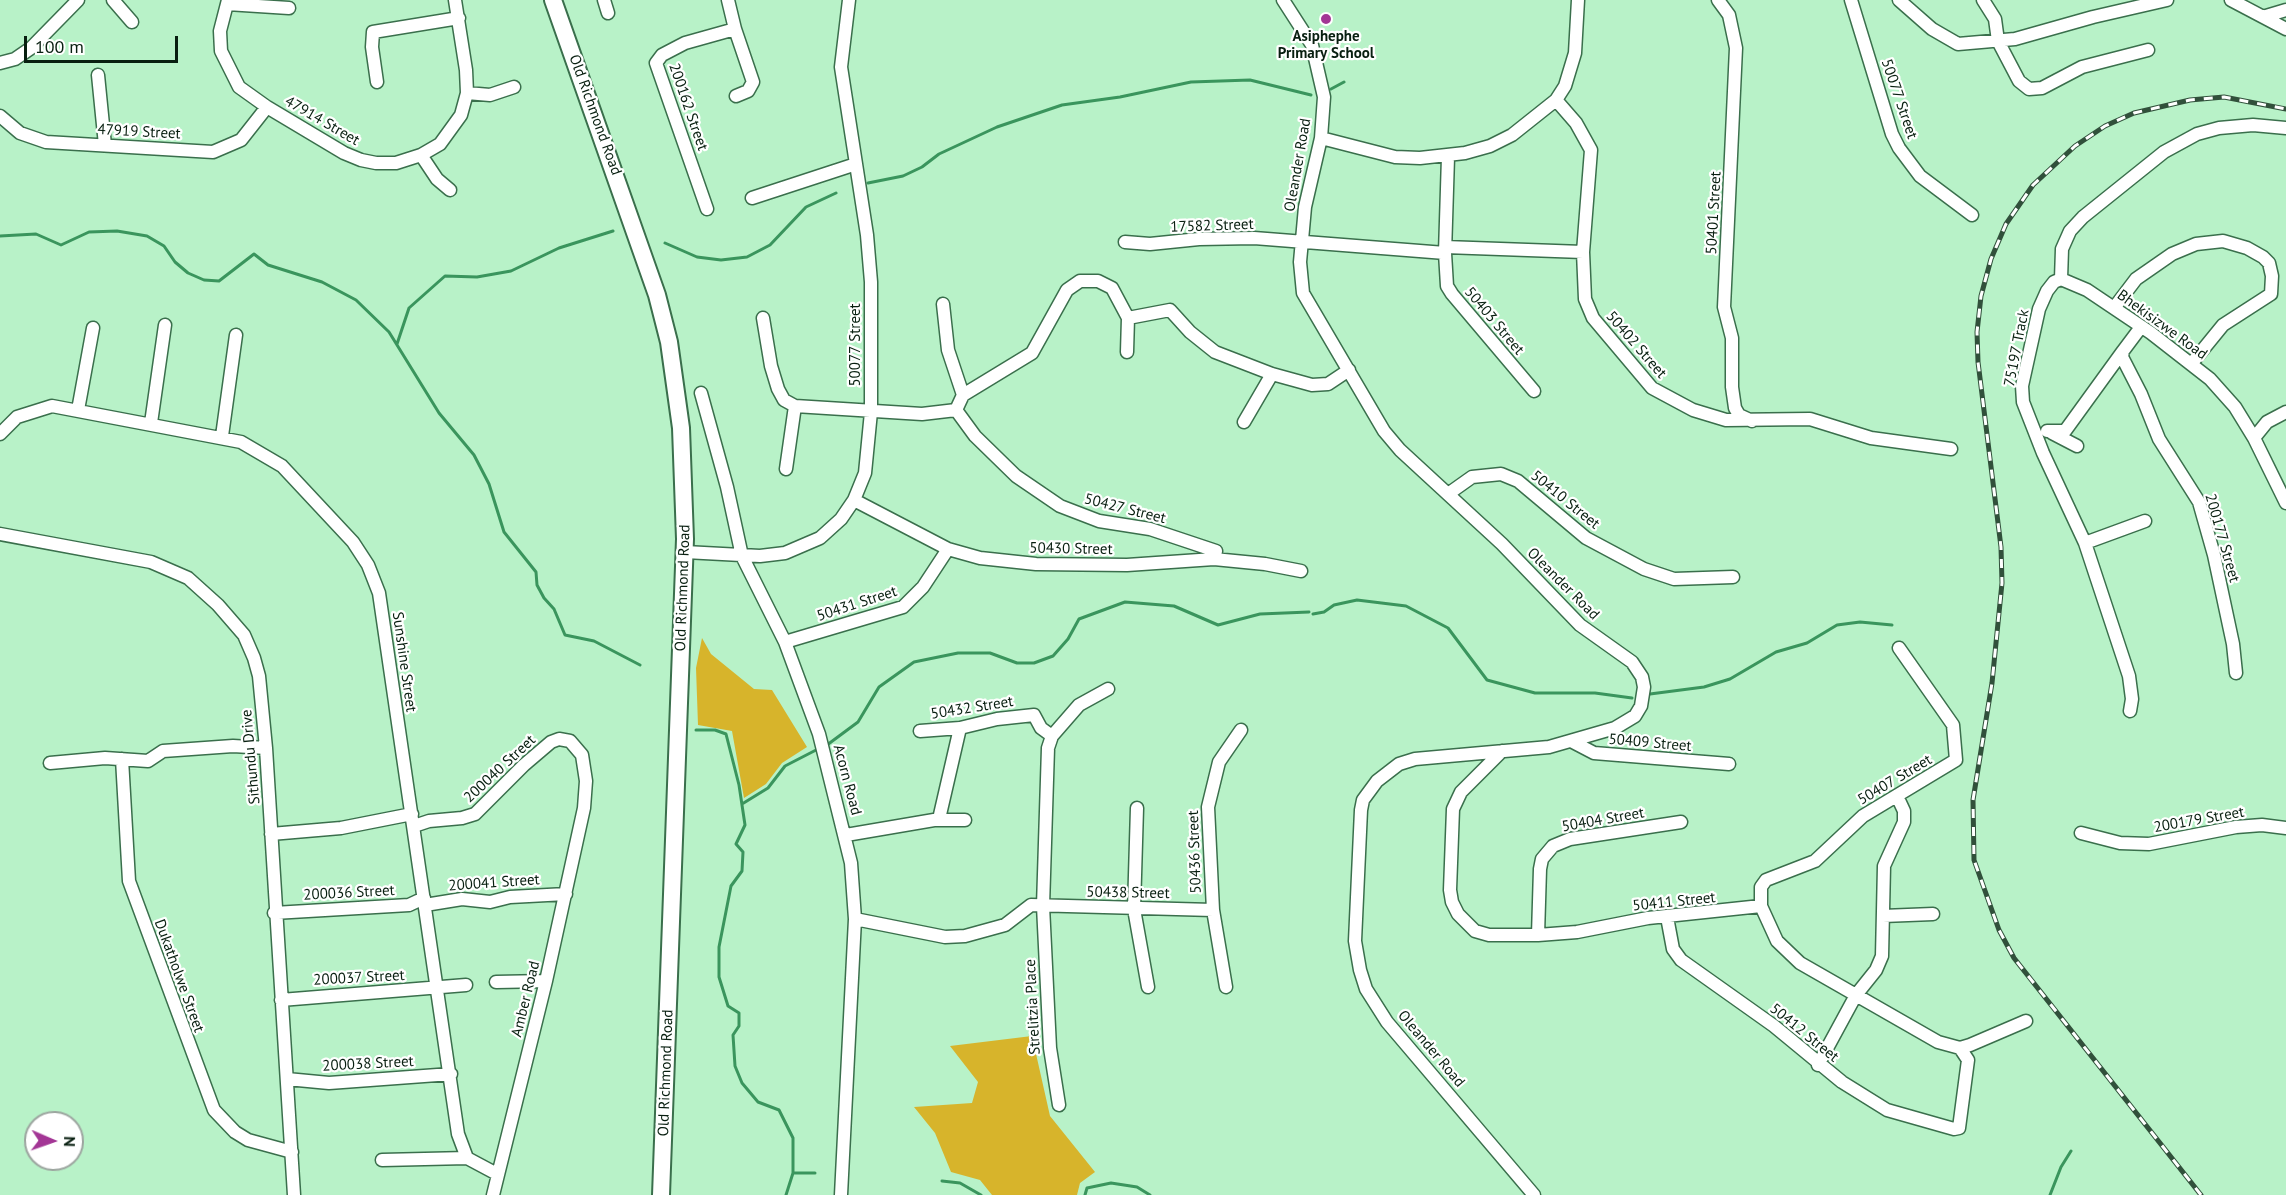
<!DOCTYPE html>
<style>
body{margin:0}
#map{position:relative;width:2286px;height:1195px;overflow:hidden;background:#b8f2c8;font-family:"PT Sans",sans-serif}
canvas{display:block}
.north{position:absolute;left:24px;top:1111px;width:60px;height:60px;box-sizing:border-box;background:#fff;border:2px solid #9ca59f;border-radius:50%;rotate:92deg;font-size:16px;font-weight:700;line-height:24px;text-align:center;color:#081f10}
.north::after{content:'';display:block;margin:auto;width:21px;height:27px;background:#a33695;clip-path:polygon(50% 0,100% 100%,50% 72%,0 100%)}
.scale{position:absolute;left:24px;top:36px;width:154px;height:27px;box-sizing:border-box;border:3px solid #081f10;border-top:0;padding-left:8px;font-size:18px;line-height:21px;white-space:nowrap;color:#081f10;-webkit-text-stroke:4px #fff;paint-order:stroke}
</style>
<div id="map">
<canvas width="2286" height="1195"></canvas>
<div class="north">N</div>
<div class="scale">100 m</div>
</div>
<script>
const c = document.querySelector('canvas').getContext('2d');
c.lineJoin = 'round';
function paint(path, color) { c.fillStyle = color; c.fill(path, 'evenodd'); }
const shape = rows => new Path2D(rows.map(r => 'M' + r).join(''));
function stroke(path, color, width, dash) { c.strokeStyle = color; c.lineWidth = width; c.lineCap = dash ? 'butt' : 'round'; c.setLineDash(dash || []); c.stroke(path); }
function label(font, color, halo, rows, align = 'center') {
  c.font = font + ' "PT Sans",sans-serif'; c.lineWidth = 4.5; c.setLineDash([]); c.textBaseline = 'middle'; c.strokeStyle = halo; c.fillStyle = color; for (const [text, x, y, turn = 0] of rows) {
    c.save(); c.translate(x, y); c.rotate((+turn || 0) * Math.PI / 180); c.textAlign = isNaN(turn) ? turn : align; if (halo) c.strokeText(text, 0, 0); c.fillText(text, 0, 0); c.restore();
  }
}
const green = shape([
 [702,638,711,654,754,689,772,690,807,747,782,763,766,784,744,798,732,731,698,725,696,668],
 [1032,1036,1050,1116,1095,1172,1080,1183,1077,1195,992,1195,980,1180,951,1172,935,1133,914,1107,972,1103,978,1082,950,1046]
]);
const stream = shape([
 [1331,89,1344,82],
 [868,183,903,176,922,167,939,154,997,127,1062,105,1120,97,1191,82,1250,80,1311,95],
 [0,236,36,234,61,245,89,232,117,231,147,236,164,246,175,262,188,273,204,280,219,281,254,254,268,265,322,282,356,300,389,332,439,413,474,455,489,484,504,532,536,572,537,585,544,598,554,609,565,635,594,641,640,665],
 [665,243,697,257,721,260,747,257,770,245,806,207,836,193],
 [397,344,409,308,445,276,477,277,511,271,559,248,613,231],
 [1313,614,1324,612,1334,605,1357,600,1406,606,1448,628,1487,680,1535,693,1595,693,1632,698],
 [1650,694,1704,687,1730,679,1776,652,1807,643,1837,625,1860,622,1892,625],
 [696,730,715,730,726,734,739,785,745,825,736,844,743,852,742,871,731,886,719,947,719,977,728,1006,739,1013,739,1026,733,1035,735,1066,742,1083,758,1102,779,1110,793,1138,793,1173,786,1195],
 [827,745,858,722,879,687,914,662,958,653,990,653,1017,663,1034,663,1053,656,1068,639,1079,619,1125,602,1174,606,1218,625,1260,614,1309,612],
 [742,804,768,788,785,766,818,749],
 [793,1173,815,1173],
 [942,1181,960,1183,981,1195],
 [1085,1195,1087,1188,1111,1183,1137,1187,1150,1195],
 [2050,1195,2061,1167,2071,1151]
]);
const street = shape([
 [113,0,132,22],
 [228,0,220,31,221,51,239,87,267,107,344,153,361,160,376,163,396,163,421,155,440,144,461,115,467,93,466,70,455,0],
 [604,0,608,13],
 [728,0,735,29,753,82,748,91,736,96],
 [1283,0,1312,45,1324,97,1321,138,1305,207,1300,262,1303,293,1384,431,1400,450,1502,544,1580,625,1632,662,1642,677,1644,687,1641,706,1635,716,1615,728,1549,747,1415,759,1399,764,1377,781,1363,800,1361,810,1355,941,1360,970,1366,989,1387,1022,1534,1195],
 [1718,0,1729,15,1736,48,1724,307,1732,338,1732,387,1735,408,1739,415,1752,421],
 [1851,0,1892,134,1899,148,1920,176,1972,215],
 [1899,0,1932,29,1958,44,2015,39,2093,17,2167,0],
 [1983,0,1995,19,1998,41,2019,81,2029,89,2042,88,2082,67,2148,50],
 [2231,0,2286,29],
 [227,4,289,8],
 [2266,16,2286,10],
 [0,63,15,59,31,48,78,0],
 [98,75,105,145],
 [377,82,372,47,373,32,459,18],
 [467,93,490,95,514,87],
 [1556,100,1576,123,1591,150,1583,252,1585,299,1593,318,1652,388,1693,410,1726,420,1810,419,1871,438,1951,449],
 [0,116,20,133,46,142,213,152,241,140,267,107],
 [1321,138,1395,157,1420,158,1465,153,1490,146,1512,135,1556,100,1565,86,1575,53,1578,0],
 [421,155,437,179,450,190],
 [1448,157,1445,253,1447,286,1452,294,1534,391],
 [752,198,856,164],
 [707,209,656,63,662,55,685,43,735,29],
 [1125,242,1150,244,1199,239,1254,238,1445,253],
 [1445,247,1583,252],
 [2061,279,2054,282,2047,291,2039,309,2022,386,2023,402,2043,453,2085,543,2129,676,2132,699,2130,711],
 [2061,279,2087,290,2151,333,2210,379,2235,407,2254,438,2286,503],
 [2061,279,2062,249,2070,231,2083,217,2164,152,2197,134,2219,128,2253,125,2286,128],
 [943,304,948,350,963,395],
 [2114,308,2136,279,2172,254,2196,244,2223,241,2247,248,2263,257,2269,263,2272,276,2271,294,2223,325,2192,363],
 [763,318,771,366,778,389,784,400,795,406,922,414,956,410],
 [1128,318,1170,310,1190,332,1215,352,1272,374,1312,385,1328,384,1349,370],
 [2141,327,2123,351,2122,357,2141,394,2159,439,2199,502,2214,555,2233,644,2236,673],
 [701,393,727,487,742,556,785,642,819,734,851,863,855,919,841,1195],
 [78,410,93,328],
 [956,410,975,436,1016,476,1060,506,1099,521,1150,529,1216,551,1214,559],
 [956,410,963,395,1032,353,1067,290,1080,281,1098,281,1112,288,1128,318,1127,352],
 [1244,422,1272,374],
 [151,423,165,325],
 [2047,431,2065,431,2123,351],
 [2052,433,2077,446],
 [0,434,17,417,52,406,241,442,282,466,353,542,368,565,379,593,458,1134,467,1158,497,1174],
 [222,436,236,335],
 [2254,438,2267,422,2286,412],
 [786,469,795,406],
 [1448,494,1472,477,1501,474,1518,481,1586,538,1644,569,1674,579,1733,577],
 [854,500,948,549,980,558,1036,564,1127,565,1214,559,1265,564,1301,571],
 [0,534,151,562,188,578,218,605,244,635,254,658,259,676,266,748,294,1195],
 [2085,543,2145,521],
 [685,552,760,556,785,553,820,538,841,519,854,500,865,473,871,412,871,282,867,235,841,67,849,0],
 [785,642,903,607,923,587,948,549],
 [1899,648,1953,725,1956,760,1863,816,1815,861,1766,880,1761,887,1761,906,1777,941,1800,963,1938,1042,1960,1048,1970,1045,2026,1021],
 [920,731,960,728,997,719,1034,715,1041,728,1052,736],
 [1571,741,1594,753,1729,764],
 [1502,751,1461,792,1453,809,1450,890,1452,902,1458,914,1475,931,1489,935,1538,935,1577,932,1648,918,1761,906],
 [122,759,129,881,214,1110,235,1132,248,1140,292,1152],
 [50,763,105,758,148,761,163,751,233,746,266,748],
 [1137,808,1134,909,1148,987],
 [939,819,960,728],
 [414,826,429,821,462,818,475,814,524,765,551,742,559,739,570,741,582,755,586,781,584,808,546,981,493,1195],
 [2081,833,2120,843,2149,844,2236,827,2262,825,2286,828],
 [271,834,341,828,412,814],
 [846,835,934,820,965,820],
 [425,905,462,899,490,902,510,897,566,894],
 [274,913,409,905,424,898],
 [1883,916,1933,914],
 [1667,917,1673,949,1681,960,1774,1026,1842,1082,1887,1110,1954,1129,1959,1128,1968,1060,1960,1048],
 [855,919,945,937,965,936,1005,925,1031,905,1213,910],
 [1538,935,1540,869,1542,859,1553,846,1570,839,1681,822],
 [496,982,546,981],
 [1226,987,1213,910,1208,807,1219,762,1241,730],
 [281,1000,466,985],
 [1818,1065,1856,995,1876,970,1882,956,1884,866,1904,822,1904,811,1897,796],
 [287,1079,329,1083,451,1074],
 [1059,1105,1050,1048,1043,906,1048,748,1052,736,1079,705,1108,689],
 [382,1160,467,1158]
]);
const secondary = shape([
 [553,0,657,295,669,342,681,428,685,539,661,1195]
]);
const rail = shape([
 [2201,1195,2014,958,1999,930,1974,860,1973,800,1992,683,2002,583,2001,547,1978,362,1977,332,1981,296,1991,259,2006,224,2033,185,2075,146,2105,126,2134,113,2190,100,2224,97,2286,109]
]);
const markers = [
 [1326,19,6,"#a33695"]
];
const poiNames = [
 ["Asiphephe",1326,37],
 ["Primary School",1326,54]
];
const streetNames = [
 ["50077 Street",1899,99,71],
 ["200162 Street",688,107,71],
 ["Old Richmond Road",595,115,70],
 ["47914 Street",322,121,30],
 ["47919 Street",139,132,3],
 ["Oleander Road",1298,165,-80],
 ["50401 Street",1714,213,-87],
 ["17582 Street",1212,226,-2],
 ["50403 Street",1494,321,50],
 ["Bhekisizwe Road",2162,325,36],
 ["50077 Street",856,345,-90],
 ["50402 Street",1636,345,49],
 ["75197 Track",2017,348,-79],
 ["50410 Street",1565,500,39],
 ["50427 Street",1125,509,14],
 ["200177 Street",2222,538,74],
 ["50430 Street",1071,549,1],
 ["Oleander Road",1563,584,45],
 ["Old Richmond Road",683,588,-88],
 ["50431 Street",857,604,-18],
 ["Sunshine Street",404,662,82],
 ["50432 Street",972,708,-9],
 ["50409 Street",1650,743,5],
 ["Sithundu Drive",251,757,-95],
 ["200040 Street",500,769,-43],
 ["Acorn Road",847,780,75],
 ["50407 Street",1895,780,-31],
 ["50404 Street",1603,820,-10],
 ["200179 Street",2199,820,-10],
 ["50436 Street",1195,852,-92],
 ["200041 Street",494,883,-4],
 ["200036 Street",349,893,-3],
 ["50438 Street",1128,893,1],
 ["50411 Street",1674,902,-6],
 ["Dukatholwe Street",179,976,70],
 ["200037 Street",359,978,-3],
 ["Amber Road",526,999,-76],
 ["Strelitzia Place",1033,1007,-93],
 ["50412 Street",1804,1033,39],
 ["Oleander Road",1431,1049,50],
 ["200038 Street",368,1064,-3],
 ["Old Richmond Road",666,1073,-88]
];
paint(green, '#d7b42b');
stroke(stream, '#3a955d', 3);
stroke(street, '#3a6f4c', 15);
stroke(secondary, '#3a6f4c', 20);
stroke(street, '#fff', 12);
stroke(secondary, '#fff', 16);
stroke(rail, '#31503b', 5);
stroke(rail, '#fff', 3, [9]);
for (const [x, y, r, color] of markers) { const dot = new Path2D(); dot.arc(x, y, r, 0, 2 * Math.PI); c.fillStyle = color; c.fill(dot); stroke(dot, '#fff', 2); }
label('bold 15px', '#081f10', '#fff', poiNames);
label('15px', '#081f10', '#fff', streetNames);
</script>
